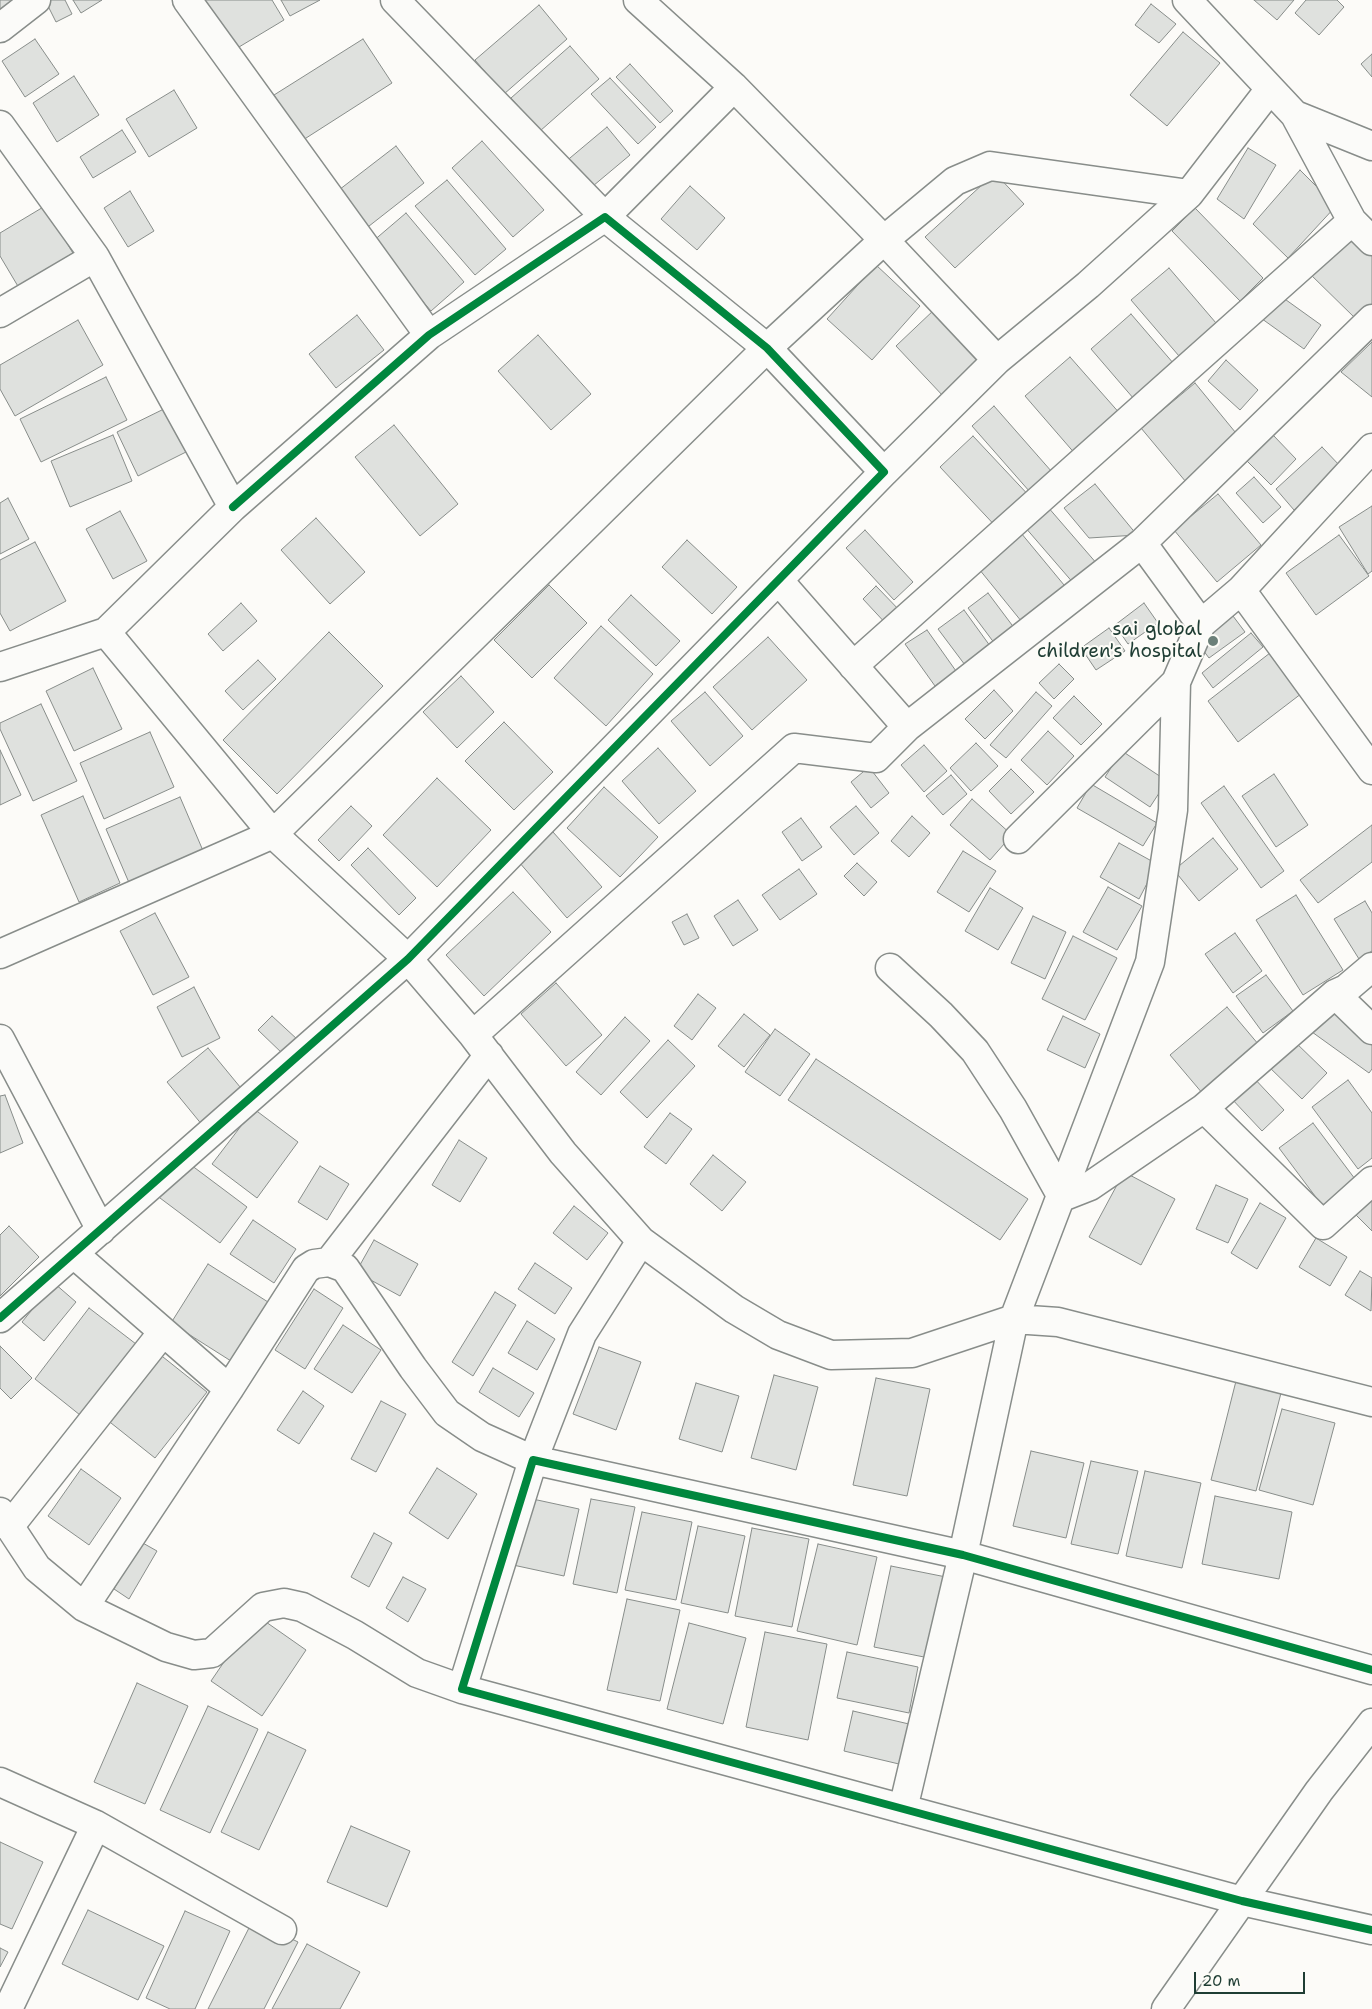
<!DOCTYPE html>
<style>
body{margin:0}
#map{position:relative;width:1372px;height:2009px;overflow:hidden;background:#fcfbf8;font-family:"Shantell Sans",sans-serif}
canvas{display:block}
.scale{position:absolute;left:1194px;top:1972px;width:111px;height:22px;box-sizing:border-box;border:2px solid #1f3d34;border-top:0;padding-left:6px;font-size:15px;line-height:18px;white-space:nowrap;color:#1f3d34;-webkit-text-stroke:4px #fdfcf7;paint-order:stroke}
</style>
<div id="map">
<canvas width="1372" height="2009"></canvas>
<div class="scale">20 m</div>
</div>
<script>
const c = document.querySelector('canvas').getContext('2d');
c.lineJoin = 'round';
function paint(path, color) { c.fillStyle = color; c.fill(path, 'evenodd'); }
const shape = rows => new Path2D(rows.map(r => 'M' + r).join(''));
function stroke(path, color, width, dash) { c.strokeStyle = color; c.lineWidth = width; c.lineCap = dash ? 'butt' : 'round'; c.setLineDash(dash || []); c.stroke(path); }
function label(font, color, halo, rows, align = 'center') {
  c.font = font + ' "Shantell Sans",sans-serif'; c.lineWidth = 4; c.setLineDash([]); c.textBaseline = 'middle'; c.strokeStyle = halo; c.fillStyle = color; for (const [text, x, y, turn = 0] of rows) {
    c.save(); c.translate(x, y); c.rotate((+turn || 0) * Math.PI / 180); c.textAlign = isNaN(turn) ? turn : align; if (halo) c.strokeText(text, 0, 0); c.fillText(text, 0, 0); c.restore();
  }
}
const building = shape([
 [0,0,12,0,13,1,0,11,0,0],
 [45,0,65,0,72,14,56,22,45,0],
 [73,0,102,0,81,13,73,0],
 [205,0,272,0,284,20,234,50,205,0],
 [281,0,320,0,290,16,281,0],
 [1254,0,1294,0,1277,20,1254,0],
 [1306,0,1337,0,1344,7,1319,35,1295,13,1306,0],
 [1151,4,1176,24,1159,43,1135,25,1151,4],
 [539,5,567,39,504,94,475,60,539,5],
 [1183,32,1220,63,1167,126,1130,95,1183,32],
 [35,39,59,74,25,97,2,61,35,39],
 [363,39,392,83,303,140,274,95,363,39],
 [570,46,599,79,540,131,511,98,570,46],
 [1372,54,1372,77,1361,64,1372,54],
 [630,64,673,111,660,123,616,77,630,64],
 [74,76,99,115,57,142,33,103,74,76],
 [610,78,656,127,638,144,591,94,610,78],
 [174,90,197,128,149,157,126,119,174,90],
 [607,127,630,155,587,191,564,163,607,127],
 [122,130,136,152,93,178,80,157,122,130],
 [482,141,544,210,513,237,452,168,482,141],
 [396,146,424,183,364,230,335,193,396,146],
 [1248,148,1276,165,1244,219,1217,199,1248,148],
 [1300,170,1336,206,1288,258,1253,224,1300,170],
 [995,173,1024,204,955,268,925,237,995,173],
 [447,180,506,249,475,275,415,206,447,180],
 [690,186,725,218,697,250,661,219,690,186],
 [130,191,154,231,128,247,104,208,130,191],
 [45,206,74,255,19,288,0,256,0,233,45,206],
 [1195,208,1263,278,1240,301,1172,231,1195,208],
 [406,213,464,282,431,311,372,242,406,213],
 [1353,235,1372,256,1372,304,1356,319,1308,272,1353,235],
 [876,265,920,306,872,360,827,319,876,265],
 [1169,268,1222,330,1185,363,1131,300,1169,268],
 [1275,292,1321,325,1304,349,1258,316,1275,292],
 [935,309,983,360,944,397,896,346,935,309],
 [1131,314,1180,371,1140,406,1091,349,1131,314],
 [357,315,384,350,336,388,309,354,357,315],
 [78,320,103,365,15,416,0,389,0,365,78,320],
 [538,335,591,394,551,430,498,371,538,335],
 [1372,342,1372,397,1341,372,1372,342],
 [1070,357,1122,416,1077,456,1025,396,1070,357],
 [1226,360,1258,390,1240,410,1208,381,1226,360],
 [106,377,127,420,41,462,20,419,106,377],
 [1195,383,1240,438,1186,482,1141,428,1195,383],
 [170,406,190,450,138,476,117,432,170,406],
 [994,406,1052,472,1030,492,972,426,994,406],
 [394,425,458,504,420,536,355,457,394,425],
 [113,435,132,481,70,507,51,461,113,435],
 [1273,435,1296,459,1271,485,1247,461,1273,435],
 [973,436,1034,501,1001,532,940,467,973,436],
 [1322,447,1341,467,1294,510,1276,489,1322,447],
 [1254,477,1281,507,1263,523,1236,493,1254,477],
 [1095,484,1137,535,1089,538,1064,508,1095,484],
 [1218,494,1261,545,1217,582,1174,530,1218,494],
 [8,498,29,539,0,554,0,503,8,498],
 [1047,506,1098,565,1075,585,1024,526,1047,506],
 [1372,506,1372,571,1368,574,1339,527,1372,506],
 [120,511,147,561,113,579,86,529,120,511],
 [316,518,365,572,330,604,281,550,316,518],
 [865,530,913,582,894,600,846,548,865,530],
 [1021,533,1069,591,1026,627,979,569,1021,533],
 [1339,535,1369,576,1316,615,1286,573,1339,535],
 [687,540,737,587,712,614,662,567,687,540],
 [35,542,66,601,10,631,0,613,0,560,35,542],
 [549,585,587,623,532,678,494,640,549,585],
 [876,586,903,614,889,627,863,599,876,586],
 [988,593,1018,633,998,648,968,608,988,593],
 [631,595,680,641,656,666,608,620,631,595],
 [241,603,257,621,223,651,208,634,241,603],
 [1144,603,1158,623,1128,644,1115,625,1144,603],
 [964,610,993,650,968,669,938,629,964,610],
 [1233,616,1245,632,1209,658,1197,642,1233,616],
 [601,626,653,674,606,726,554,678,601,626],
 [1109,628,1125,651,1096,670,1081,648,1109,628],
 [927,630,956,671,935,686,905,644,927,630],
 [329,632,383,686,277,794,223,740,329,632],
 [1251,633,1263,647,1213,688,1202,673,1251,633],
 [768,637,807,680,752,730,713,687,768,637],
 [1279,646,1310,687,1238,742,1208,701,1279,646],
 [258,660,276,679,243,710,225,691,258,660],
 [1059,664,1074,679,1054,699,1039,683,1059,664],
 [93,668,122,729,74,751,46,691,93,668],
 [461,676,494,712,457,748,423,712,461,676],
 [994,690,1013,711,985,739,965,719,994,690],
 [705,692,743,736,710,766,671,721,705,692],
 [1036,692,1052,706,1006,758,990,745,1036,692],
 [1074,696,1102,724,1081,745,1053,718,1074,696],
 [41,704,77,781,33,801,0,729,0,723,41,704],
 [504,722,553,772,514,810,465,761,504,722],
 [1048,731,1074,756,1047,785,1021,760,1048,731],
 [150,732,174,787,104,819,80,763,150,732],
 [976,743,998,766,971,791,950,768,976,743],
 [924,745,947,771,924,792,901,765,924,745],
 [658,748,696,791,659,824,622,781,658,748],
 [0,750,21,795,0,805,0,750],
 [1122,751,1167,781,1150,807,1105,777,1122,751],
 [869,767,889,793,871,808,851,782,869,767],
 [1011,769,1034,792,1011,814,989,791,1011,769],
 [1274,774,1308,825,1276,847,1242,796,1274,774],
 [951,775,967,794,943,815,926,796,951,775],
 [437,778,491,830,437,887,383,835,437,778],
 [1091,784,1157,823,1143,846,1077,808,1091,784],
 [1224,786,1284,871,1261,888,1201,803,1224,786],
 [604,787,658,837,620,877,567,828,604,787],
 [83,796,120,883,79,902,41,815,83,796],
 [180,797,204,853,130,885,106,829,180,797],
 [972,799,1012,835,990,860,950,825,972,799],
 [351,806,372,826,339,861,318,840,351,806],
 [856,806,879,833,854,855,830,827,856,806],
 [912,816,930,833,909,857,891,841,912,816],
 [801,818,822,847,802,861,782,832,801,818],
 [1372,825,1372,862,1318,903,1300,880,1372,825],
 [553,832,602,887,567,918,519,862,553,832],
 [1213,838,1238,869,1199,901,1174,870,1213,838],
 [1119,843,1157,864,1139,899,1100,877,1119,843],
 [368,848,416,898,399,915,351,865,368,848],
 [963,851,996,871,969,912,937,892,963,851],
 [857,863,877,882,864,896,844,876,857,863],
 [799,869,817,894,780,920,762,895,799,869],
 [1108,887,1142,906,1117,950,1083,932,1108,887],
 [990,888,1023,908,998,950,965,931,990,888],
 [513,892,551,932,484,996,446,955,513,892],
 [1296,895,1343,970,1303,995,1256,920,1296,895],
 [738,900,758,930,733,946,714,916,738,900],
 [1365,901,1372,913,1372,951,1359,959,1334,919,1365,901],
 [155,913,189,977,153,995,120,931,155,913],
 [687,914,699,938,684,945,672,922,687,914],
 [1033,916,1066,932,1045,979,1011,963,1033,916],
 [1235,933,1262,971,1233,993,1205,954,1235,933],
 [1073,936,1117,958,1085,1020,1042,999,1073,936],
 [1266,975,1293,1011,1263,1033,1236,996,1266,975],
 [556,983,602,1035,566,1066,521,1014,556,983],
 [194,987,220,1038,182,1057,157,1007,194,987],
 [698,994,716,1008,692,1040,674,1026,698,994],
 [1227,1007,1259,1045,1203,1094,1170,1055,1227,1007],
 [1330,1007,1372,1037,1372,1069,1369,1073,1312,1032,1330,1007],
 [744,1014,770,1035,744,1067,718,1046,744,1014],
 [272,1016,298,1040,284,1055,258,1030,272,1016],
 [1063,1016,1100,1034,1085,1068,1047,1050,1063,1016],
 [625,1017,650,1041,601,1095,576,1072,625,1017],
 [775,1029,810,1054,780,1096,745,1072,775,1029],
 [1292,1039,1327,1073,1302,1099,1267,1065,1292,1039],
 [668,1040,695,1066,647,1118,620,1092,668,1040],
 [208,1048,245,1093,203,1126,167,1082,208,1048],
 [816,1059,1028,1199,1000,1240,788,1100,816,1059],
 [1252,1076,1284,1110,1262,1131,1230,1097,1252,1076],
 [1348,1080,1372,1113,1372,1158,1358,1169,1312,1107,1348,1080],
 [5,1095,23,1143,0,1153,0,1096,5,1095],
 [254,1109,298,1142,257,1198,212,1164,254,1109],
 [670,1113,692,1129,666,1164,644,1147,670,1113],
 [1313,1123,1358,1183,1324,1208,1279,1148,1313,1123],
 [459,1140,487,1158,460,1202,432,1185,459,1140],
 [713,1155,746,1182,722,1211,690,1184,713,1155],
 [183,1159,247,1207,220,1243,156,1195,183,1159],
 [320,1166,349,1184,327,1220,298,1202,320,1166],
 [1124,1172,1175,1199,1141,1265,1089,1237,1124,1172],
 [1216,1185,1248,1199,1228,1243,1196,1229,1216,1185],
 [1372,1190,1372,1231,1352,1211,1372,1190],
 [1260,1203,1286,1218,1257,1269,1231,1253,1260,1203],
 [574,1206,608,1233,587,1260,553,1233,574,1206],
 [253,1220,296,1249,274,1283,230,1254,253,1220],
 [9,1226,39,1257,0,1296,0,1235,9,1226],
 [1316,1238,1347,1257,1330,1286,1299,1267,1316,1238],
 [374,1240,418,1264,400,1296,356,1272,374,1240],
 [535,1263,572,1288,555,1314,518,1289,535,1263],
 [208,1264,268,1302,231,1361,171,1323,208,1264],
 [1360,1271,1372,1278,1371,1311,1345,1295,1360,1271],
 [54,1283,76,1302,44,1341,22,1322,54,1283],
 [314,1289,343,1308,305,1369,275,1350,314,1289],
 [495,1292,516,1305,473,1376,452,1362,495,1292],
 [89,1308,136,1344,80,1415,35,1379,89,1308],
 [527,1321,555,1339,537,1370,508,1353,527,1321],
 [343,1325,381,1350,352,1393,314,1369,343,1325],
 [0,1346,32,1378,11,1399,0,1388,0,1346],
 [599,1347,641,1362,616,1430,573,1414,599,1347],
 [158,1353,207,1392,155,1458,106,1419,158,1353],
 [493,1368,534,1393,519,1417,479,1392,493,1368],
 [774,1375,818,1387,796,1470,751,1458,774,1375],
 [876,1378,930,1389,907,1496,853,1485,876,1378],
 [1236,1381,1281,1393,1256,1491,1211,1480,1236,1381],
 [696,1383,739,1396,722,1452,679,1439,696,1383],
 [303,1391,324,1406,299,1444,277,1430,303,1391],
 [381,1401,406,1414,376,1472,351,1459,381,1401],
 [1282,1409,1335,1423,1313,1505,1259,1490,1282,1409],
 [1031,1451,1084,1463,1066,1538,1013,1526,1031,1451],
 [1091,1461,1138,1471,1118,1554,1071,1544,1091,1461],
 [437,1468,477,1494,448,1539,409,1513,437,1468],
 [81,1469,121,1498,89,1545,48,1516,81,1469],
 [1145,1471,1201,1483,1182,1568,1126,1556,1145,1471],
 [1215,1496,1292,1512,1279,1579,1202,1564,1215,1496],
 [528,1498,579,1509,564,1576,513,1565,528,1498],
 [591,1499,635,1507,617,1593,573,1584,591,1499],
 [642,1512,692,1522,676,1600,625,1590,642,1512],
 [698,1526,745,1536,728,1613,681,1603,698,1526],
 [752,1528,809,1539,792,1627,735,1616,752,1528],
 [374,1533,392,1543,369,1587,351,1577,374,1533],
 [141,1542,157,1551,129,1599,114,1589,141,1542],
 [818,1544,877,1557,857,1645,797,1631,818,1544],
 [891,1566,946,1577,929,1658,874,1647,891,1566],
 [403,1577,426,1589,408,1622,386,1608,403,1577],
 [627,1599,680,1610,660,1701,607,1690,627,1599],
 [256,1615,306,1650,262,1716,211,1681,256,1615],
 [689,1623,746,1638,723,1724,667,1709,689,1623],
 [765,1632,827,1644,808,1740,746,1727,765,1632],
 [847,1652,918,1667,909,1713,837,1698,847,1652],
 [137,1683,188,1706,145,1804,94,1782,137,1683],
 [208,1706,258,1729,210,1833,160,1810,208,1706],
 [853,1711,909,1724,899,1764,844,1751,853,1711],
 [268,1732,306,1750,259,1850,221,1832,268,1732],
 [351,1826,410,1851,387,1907,327,1882,351,1826],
 [0,1842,43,1862,12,1929,0,1924,0,1842],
 [88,1910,164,1946,138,2000,62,1964,88,1910],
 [185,1911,230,1931,195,2009,170,2009,146,1998,185,1911],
 [253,1920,298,1942,264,2009,208,2009,253,1920],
 [307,1944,360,1972,340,2009,272,2009,307,1944],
 [0,1948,8,1952,0,1967,0,1948]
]);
const street = shape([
 [187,0,429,335],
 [395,0,605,217,734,87],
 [638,0,734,87,884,240,997,360],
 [1187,0,1295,115,1352,221,1372,241],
 [0,28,36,0],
 [1295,115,1372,146],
 [0,125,95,257],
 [0,313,95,257,233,507,106,632,0,667],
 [884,472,997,360,1088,285,1189,194],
 [779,581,907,727],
 [1241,590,1372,770],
 [1201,624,1142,543,1372,319],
 [106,632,273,834,408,959,473,1035,563,1153,641,1241,734,1309,778,1335,831,1355,912,1353,1014,1319,1058,1322,1372,1402],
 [853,666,1352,221],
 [1018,839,1176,682,1201,624,1241,590,1372,448],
 [0,954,273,834,767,348,884,240,955,181,990,166,1189,194,1270,89],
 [890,968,941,1015,975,1051,1013,1109,1062,1197,1090,1186,1204,1108,1335,994,1346,989,1372,967],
 [1335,994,1372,1030],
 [473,1035,794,748,876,758,907,727,1142,543],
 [0,1039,101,1230],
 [1204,1108,1323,1225,1372,1181],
 [74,1254,229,1389],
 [329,1262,489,1055],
 [0,1318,408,959,884,472,767,348,605,217,429,335,233,507],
 [0,1512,37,1568,84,1607,166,1647,194,1655,212,1653,263,1607,284,1603,302,1607,355,1635,417,1673,462,1689],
 [9,1527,163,1332],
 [84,1607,229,1389,306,1269,314,1264,329,1262,345,1268,413,1368,447,1413,482,1437,533,1460,582,1334,641,1241],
 [1372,1670,963,1555,533,1460,462,1689,1242,1901,1372,1930],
 [0,1782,96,1825,282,1930],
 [903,1809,963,1555,1014,1319,1150,962,1173,810,1176,682],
 [8,2009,96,1825],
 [1166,2009,1319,1791,1372,1723]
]);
const cycleway = shape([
 [0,1318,408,959,884,472,767,348,605,217,429,335,233,507],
 [1372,1670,963,1555,533,1460,462,1689,1242,1901,1372,1930]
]);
const markers = [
 [1213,641,6,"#6c8079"]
];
const poiNames = [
 ["sai global",1202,630],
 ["children's hospital",1202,652]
];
paint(building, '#dfe1de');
stroke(building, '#888d8a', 1);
stroke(street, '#888d8a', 31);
stroke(street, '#fbfbf9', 28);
stroke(cycleway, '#00873e', 8);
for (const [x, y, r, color] of markers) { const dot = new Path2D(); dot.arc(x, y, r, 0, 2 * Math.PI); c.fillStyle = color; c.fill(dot); stroke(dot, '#fdfcf7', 2); }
label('19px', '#1f3d34', '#fdfcf7', poiNames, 'right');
</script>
